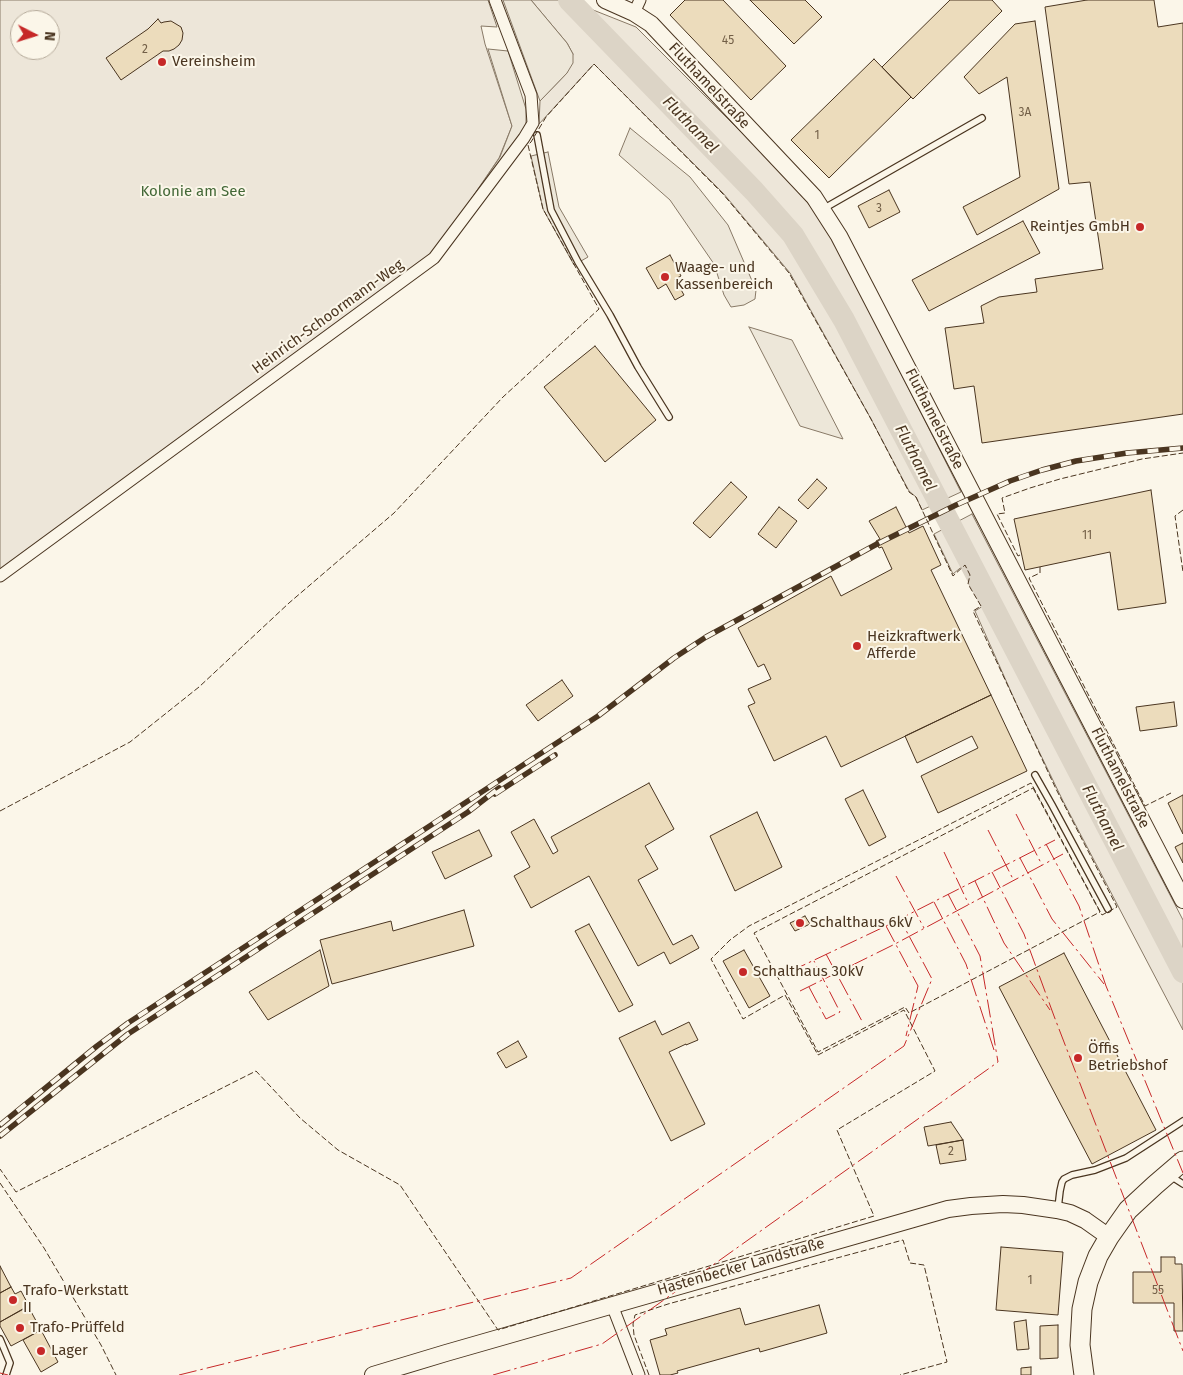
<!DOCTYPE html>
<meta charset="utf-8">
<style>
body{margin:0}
#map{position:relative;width:1183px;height:1375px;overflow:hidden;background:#fbf6e9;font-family:"Fira Sans",sans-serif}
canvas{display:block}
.north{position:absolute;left:10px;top:10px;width:50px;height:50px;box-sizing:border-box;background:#fbf6e9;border:1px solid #b4a999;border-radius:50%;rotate:95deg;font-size:14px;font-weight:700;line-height:20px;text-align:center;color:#4a3520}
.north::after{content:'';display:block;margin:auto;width:18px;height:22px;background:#c62828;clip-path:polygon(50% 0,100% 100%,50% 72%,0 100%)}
</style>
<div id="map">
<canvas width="1183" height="1375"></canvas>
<div class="north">N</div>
</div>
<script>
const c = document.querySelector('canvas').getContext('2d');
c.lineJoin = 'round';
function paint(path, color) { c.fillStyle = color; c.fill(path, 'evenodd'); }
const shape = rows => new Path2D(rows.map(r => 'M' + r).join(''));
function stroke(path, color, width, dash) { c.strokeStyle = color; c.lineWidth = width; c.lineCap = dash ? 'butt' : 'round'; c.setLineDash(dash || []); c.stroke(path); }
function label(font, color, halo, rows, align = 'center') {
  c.font = font + ' "Fira Sans",sans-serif'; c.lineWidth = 4; c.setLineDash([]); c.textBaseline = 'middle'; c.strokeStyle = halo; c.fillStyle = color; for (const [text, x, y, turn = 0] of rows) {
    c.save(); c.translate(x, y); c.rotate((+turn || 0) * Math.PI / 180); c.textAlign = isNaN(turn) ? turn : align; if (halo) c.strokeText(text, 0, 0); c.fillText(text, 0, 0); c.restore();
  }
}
const green = shape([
 [0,0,488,0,497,27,481,26,485,44,512,126,499,158,433,255,0,570,0,0],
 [20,20,50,20,50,50,20,50,20,20],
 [531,0,568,0,636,27,794,185,828,229,961,492,922,510,916,497,909,491,871,419,790,273,723,193,594,64,539,124,540,101,567,73,573,54,567,43,531,0],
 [972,514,1183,920,1183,1030,1063,801,1020,712,975,611,983,606,969,584,972,576,965,564,953,574,934,534,972,514]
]);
const parking = shape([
 [503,0,531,0,567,43,573,54,573,63,567,73,540,101,503,0],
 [488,49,508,51,526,109,526,124,519,142,475,194,500,157,512,126,488,49],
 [630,128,690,177,728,225,756,290,755,299,744,305,731,307,724,295,714,264,670,200,619,155,630,128],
 [548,152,559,207,588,257,574,265,543,209,531,156,548,152],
 [749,327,792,340,843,439,800,426,749,327]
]);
const river = shape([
 [569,0,754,191,793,235,844,320,1183,972]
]);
const building = shape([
 [685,0,723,0,786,66,751,100,670,15,685,0],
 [750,0,805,0,822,17,794,44,750,0],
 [950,0,992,0,1002,11,913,99,882,67,950,0],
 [1087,0,1154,0,1158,27,1183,23,1183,414,982,443,974,386,954,389,945,328,984,323,981,306,999,297,1037,292,1035,279,1103,269,1090,182,1069,184,1045,7,1087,0],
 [158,19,161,23,164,22,171,21,181,27,183,33,182,40,179,45,174,49,169,51,163,51,121,80,106,58,148,29,158,19],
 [1035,21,1059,189,977,235,963,207,1020,177,1007,77,979,94,964,77,1015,24,1035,21],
 [874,59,911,97,829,178,791,140,874,59],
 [889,190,900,212,869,228,858,206,889,190],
 [1023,221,1040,253,929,311,912,280,1023,221],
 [670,255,681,276,675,279,684,295,675,300,666,284,658,289,646,268,670,255],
 [595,346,656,420,605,462,544,387,595,346],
 [817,479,827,488,808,509,798,500,817,479],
 [731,482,747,497,710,538,693,523,731,482],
 [1151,490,1166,603,1118,610,1110,552,1025,570,1014,519,1151,490],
 [779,507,797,521,776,548,758,534,779,507],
 [896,507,909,533,923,526,941,565,931,570,991,695,841,767,826,736,774,761,748,706,755,703,748,689,771,679,764,664,758,667,738,628,831,576,841,596,892,569,882,547,879,548,876,541,880,539,869,521,896,507],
 [562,680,573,696,538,721,526,705,562,680],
 [991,695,1027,771,938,813,921,776,978,748,972,736,917,763,905,736,991,695],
 [1174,702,1177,726,1140,731,1136,707,1174,702],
 [649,783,674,829,645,846,658,869,638,880,673,945,692,935,699,948,670,964,664,952,638,966,589,876,531,908,514,876,530,867,511,832,534,819,553,854,558,851,551,837,649,783],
 [863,790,886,837,869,846,845,799,863,790],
 [1183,795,1183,834,1168,803,1183,795],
 [757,812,782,867,735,891,710,836,757,812],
 [479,830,492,856,445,879,432,852,479,830],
 [1183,843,1183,863,1175,847,1183,843],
 [464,910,474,946,332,984,320,940,391,921,393,931,464,910],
 [805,916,810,924,795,931,790,923,805,916],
 [589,924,633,1005,619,1012,575,931,589,924],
 [320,950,329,986,268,1020,249,992,320,950],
 [744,950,770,996,749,1008,723,961,744,950],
 [1064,953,1156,1130,1092,1164,999,987,1064,953],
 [655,1021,662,1035,689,1022,698,1040,686,1045,686,1044,669,1052,705,1124,671,1141,619,1038,655,1021],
 [518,1041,527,1057,506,1068,497,1053,518,1041],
 [951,1122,963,1140,928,1146,924,1127,951,1122],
 [963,1140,966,1160,940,1164,936,1145,963,1140],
 [1001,1247,1063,1252,1058,1315,996,1310,1001,1247],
 [1161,1257,1175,1257,1175,1264,1182,1264,1183,1331,1174,1331,1174,1303,1133,1303,1133,1272,1161,1272,1161,1257],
 [0,1266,11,1287,0,1293,0,1266],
 [11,1287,15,1294,21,1291,29,1306,0,1322,0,1293,11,1287],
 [819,1305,827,1333,760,1352,759,1348,677,1371,678,1373,670,1375,660,1375,650,1340,667,1335,665,1329,740,1308,745,1325,819,1305],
 [28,1306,41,1330,11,1346,0,1326,0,1322,28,1306],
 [1026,1320,1029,1349,1017,1350,1014,1322,1026,1320],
 [1058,1325,1058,1358,1040,1359,1040,1326,1058,1325],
 [41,1330,58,1362,41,1372,23,1340,41,1330],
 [1031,1367,1031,1375,1021,1375,1021,1368,1031,1367]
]);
const service = shape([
 [537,135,551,210,578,262,610,315,638,367,669,417],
 [823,209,982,118],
 [1035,775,1052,805,1108,909],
 [1169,1175,1183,1184],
 [1058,1208,1060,1191,1062,1182,1064,1179,1072,1175,1095,1170,1126,1158,1183,1121],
 [0,1339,10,1363,6,1375]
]);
const minor = shape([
 [634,13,640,0],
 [0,576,434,258,524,138,533,123,531,95,495,0],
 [612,1305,639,1375]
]);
const secondary = shape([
 [605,0,634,13,651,24,814,197,839,236,1183,900],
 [373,1375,446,1353,948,1209,971,1206,1003,1204,1023,1205,1057,1210,1070,1213,1085,1220,1109,1237]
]);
const primary = shape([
 [1084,1375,1080,1345,1082,1309,1088,1282,1098,1256,1109,1237,1128,1210,1155,1185,1183,1161]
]);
const rail = shape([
 [495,794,555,755],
 [0,1125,97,1046,128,1023,598,716,674,658,706,637,877,544,956,505,1010,481,1042,470,1076,461,1127,453,1183,448],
 [0,1136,128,1034,468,812,499,788]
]);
const fence = shape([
 [1183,510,1175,516,1183,572],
 [1020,555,1018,556,997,514,1005,513,1002,498,1030,488,1060,479,1142,459,1183,453],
 [1040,567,1040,573,1029,578,1145,806,1171,793],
 [1033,788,1100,912,909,1013,905,1007,818,1052,754,933,1033,788],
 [0,811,130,742,199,687,289,603,394,513,503,397,599,309,543,209,528,145,531,142,546,117,594,64,723,194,789,273,871,419,909,492,916,497,953,576,965,565,970,575,968,584,981,606,973,611,1056,789,1117,907,1102,915,1031,783,749,926,730,940,711,959,743,1019,785,995,818,1055,904,1010,935,1071,837,1130,874,1216,498,1330,400,1185,338,1150,300,1118,256,1071,16,1192,0,1169],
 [0,1183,44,1248,101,1345,116,1375],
 [649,1375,634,1335,633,1324,635,1315,668,1304,903,1240,910,1263,924,1265,947,1362,900,1375]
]);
const power = shape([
 [1016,814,1042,865],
 [988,830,1014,881],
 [1046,844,1079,906,1106,986,1183,1173],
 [944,852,969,905],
 [1020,858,1052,919,1104,984],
 [992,872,1024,934,1054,1016,1183,1351],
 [896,876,924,928],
 [975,881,1004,943,1050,1010],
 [948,894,980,956,998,1062],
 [934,902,966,964,994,1050],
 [886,926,918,986,906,1036],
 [826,954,863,1023],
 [789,972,886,926,1055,840],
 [809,987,826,1019,840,1012,814,961],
 [800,991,895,944,1063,854],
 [0,1373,8,1375],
 [179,1375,571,1278,904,1046,932,979,900,919],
 [493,1375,602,1344,998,1062]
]);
const markers = [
 [162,62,5,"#c62828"],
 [1140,227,5,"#c62828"],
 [665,277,5,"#c62828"],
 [857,646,5,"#c62828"],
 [800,923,5,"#c62828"],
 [743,972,5,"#c62828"],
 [1078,1058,5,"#c62828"],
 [13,1300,5,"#c62828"],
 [20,1328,5,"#c62828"],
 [41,1351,5,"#c62828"]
];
const numberNames = [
 ["45",728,41],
 ["2",145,50],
 ["3A",1025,113],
 ["1",817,136],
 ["3",879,209],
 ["11",1087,536],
 ["2",951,1152],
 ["1",1030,1281],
 ["55",1158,1291]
];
const poiNames = [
 ["Vereinsheim",172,62],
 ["Reintjes GmbH",1130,227,"right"],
 ["Waage- und",675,268],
 ["Kassenbereich",675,285],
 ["Heizkraftwerk",867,637],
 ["Afferde",867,654],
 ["Schalthaus 6kV",810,923],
 ["Schalthaus 30kV",753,972],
 ["Öffis",1088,1049],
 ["Betriebshof",1088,1066],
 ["Trafo-Werkstatt",23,1291],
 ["II",23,1308],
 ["Trafo-Prüffeld",30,1328],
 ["Lager",51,1351]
];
const streetNames = [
 ["Fluthamelstraße",709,86,47],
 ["Heinrich-Schoormann-Weg",328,317,-36],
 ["Fluthamelstraße",934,419,63],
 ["Fluthamelstraße",1120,778,63],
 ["Hastenbecker Landstraße",741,1267,-16]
];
const parkNames = [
 ["Kolonie am See",193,192]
];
const waterNames = [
 ["Fluthamel",690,125,46],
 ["Fluthamel",915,458,63],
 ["Fluthamel",1102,818,63]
];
paint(green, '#ede6d9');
stroke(green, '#887966', 1);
paint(parking, '#ede7d9');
stroke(parking, '#887966', 1);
stroke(river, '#dcd4c6', 22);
paint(building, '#ecdcbc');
stroke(building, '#4a3520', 1);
stroke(service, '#4a3520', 8);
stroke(minor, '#4a3520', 13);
stroke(secondary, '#4a3520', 18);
stroke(primary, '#4a3520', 21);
stroke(service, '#fbf6e9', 5.5);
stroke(minor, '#fbf6e9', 11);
stroke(secondary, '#fbf6e9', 16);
stroke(primary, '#fbf6e9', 19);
stroke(rail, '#4a3520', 5.5);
stroke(rail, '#fbf6e9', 4, [11]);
stroke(fence, '#4a3520', 1, [6, 2.5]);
stroke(power, '#c62828', 1, [18, 4, 2.5, 4]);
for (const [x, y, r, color] of markers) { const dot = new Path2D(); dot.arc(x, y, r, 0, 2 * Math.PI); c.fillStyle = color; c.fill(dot); stroke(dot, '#fbf6e9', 2); }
label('12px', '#725f47', null, numberNames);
label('15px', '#4a3520', '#fbf6e9', poiNames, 'left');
label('15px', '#4a3520', '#fbf6e9', streetNames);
label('15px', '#436837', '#fbf6e9', parkNames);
label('italic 16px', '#4a3520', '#fbf6e9', waterNames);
</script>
